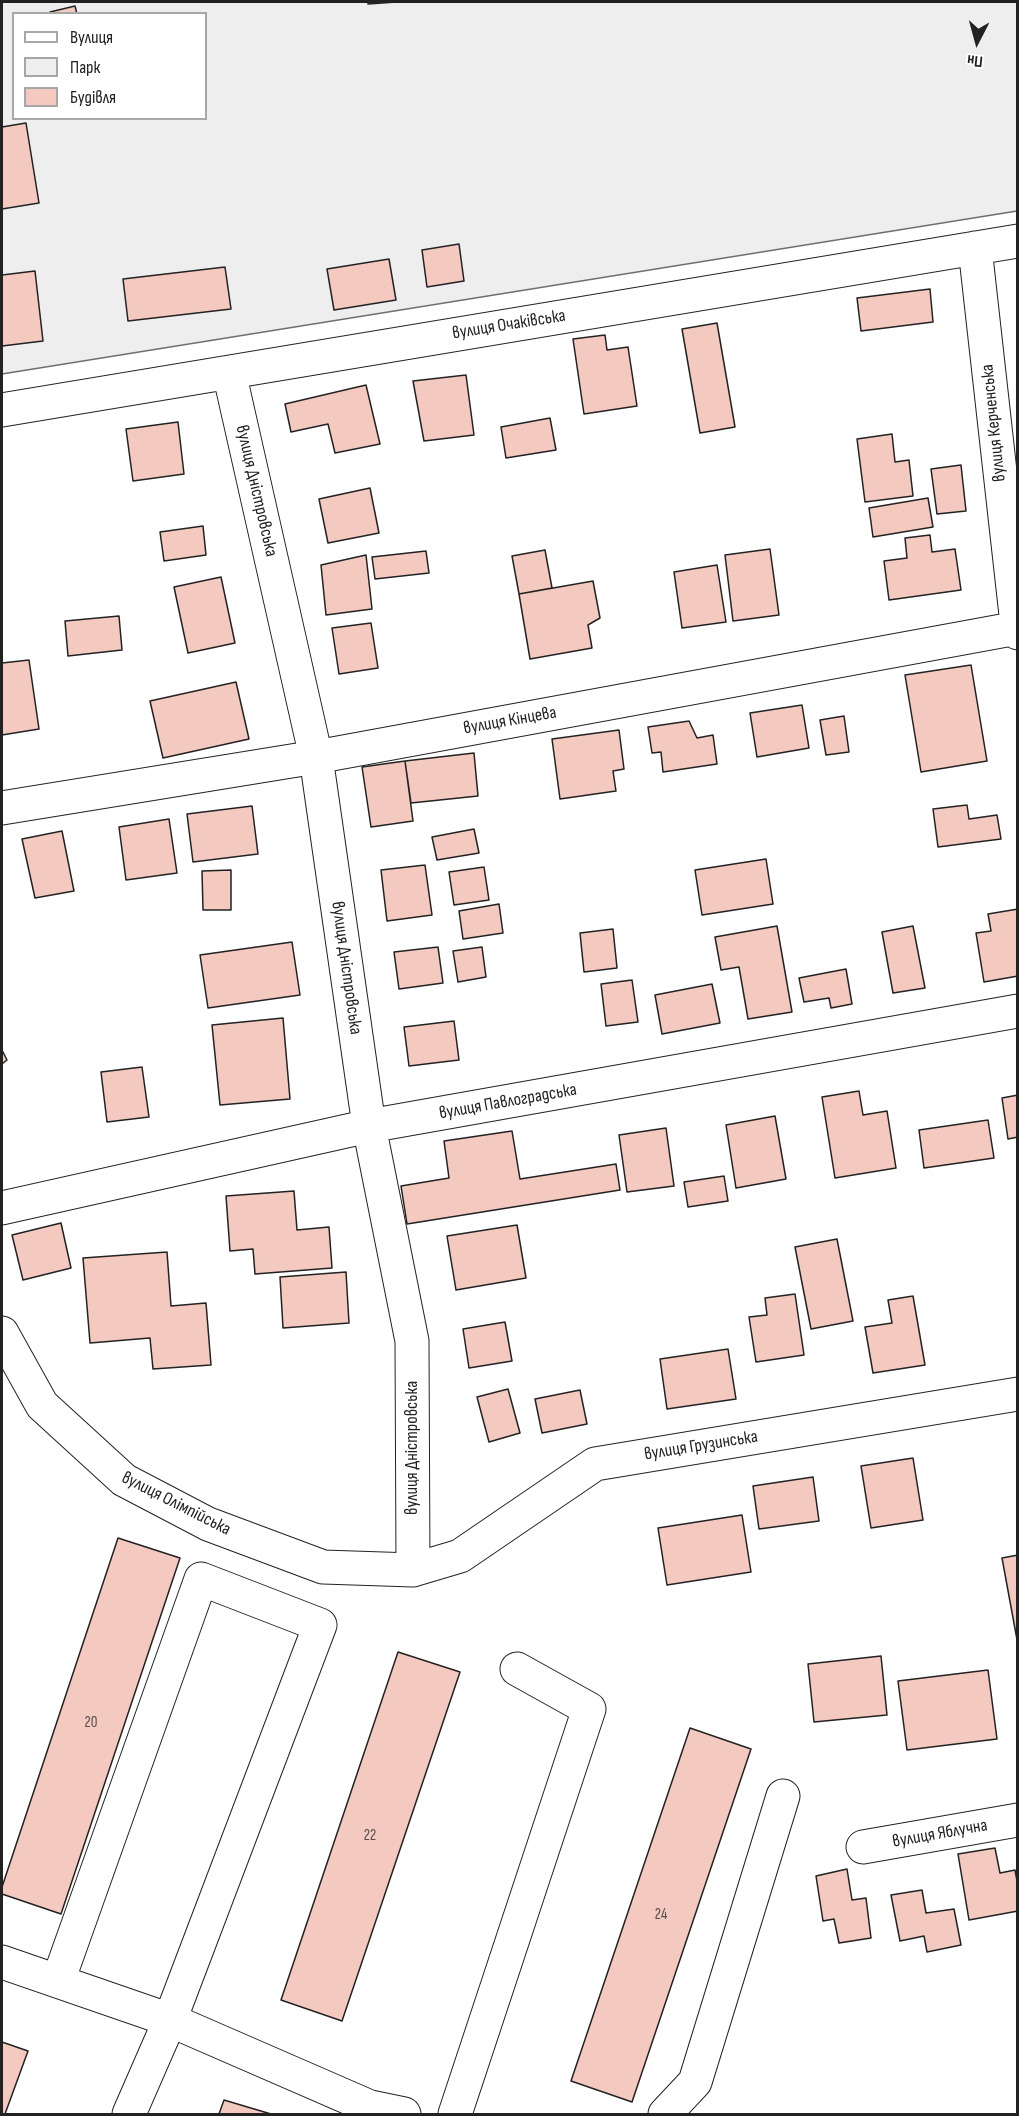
<!DOCTYPE html>
<meta charset="utf-8">
<style>
body{margin:0}
#map{position:relative;width:1019px;height:2116px;overflow:hidden;background:#fff;font-family:"Sofia Sans Condensed",sans-serif}
canvas{display:block}
.frame{position:absolute;inset:0;border:3px solid #222;pointer-events:none}
.legend{position:absolute;left:12px;top:12px;width:195px;height:108px;box-sizing:border-box;background:#fff;border:2px solid #a7a7a7;margin:0;padding:8px 10px;list-style:none;font-size:18px;color:#222}
.legend li{display:flex;align-items:center;gap:12px;height:30px}
.legend b{width:30px;border:2px solid #a7a7a7}
.north{position:absolute;left:947px;top:12px;width:60px;height:60px;-webkit-text-stroke:4px #fff;paint-order:stroke;rotate:186deg;font-size:16px;font-weight:700;line-height:24px;text-align:center;color:#222}
.north::after{content:'';display:block;margin:auto;width:21px;height:27px;background:#222;clip-path:polygon(50% 0,100% 100%,50% 72%,0 100%)}
</style>
<div id="map">
<canvas width="1019" height="2116"></canvas>
<div class="frame"></div>
<ul class="legend">
<li><b style="height:8px;background:#fff"></b>Вулиця</li>
<li><b style="height:16px;background:#eee"></b>Парк</li>
<li><b style="height:16px;background:#f3c9c0"></b>Будівля</li>
</ul>
<div class="north">Пн</div>
</div>
<script>
const c = document.querySelector('canvas').getContext('2d');
c.lineJoin = 'round';
function paint(path, color) { c.fillStyle = color; c.fill(path, 'evenodd'); }
const shape = rows => new Path2D(rows.map(r => 'M' + r).join(''));
function stroke(path, color, width, dash) { c.strokeStyle = color; c.lineWidth = width; c.lineCap = dash ? 'butt' : 'round'; c.setLineDash(dash || []); c.stroke(path); }
function label(font, color, halo, rows, align = 'center') {
  c.font = font + ' "Sofia Sans Condensed",sans-serif'; c.lineWidth = 4.5; c.setLineDash([]); c.textBaseline = 'middle'; c.strokeStyle = halo; c.fillStyle = color; for (const [text, x, y, turn = 0] of rows) {
    c.save(); c.translate(x, y); c.rotate((+turn || 0) * Math.PI / 180); c.textAlign = isNaN(turn) ? turn : align; if (halo) c.strokeText(text, 0, 0); c.fillText(text, 0, 0); c.restore();
  }
}
const green = shape([
 [2,2,1017,2,1017,211,2,374,2,2],
 [14,14,206,14,206,118,14,118,14,14]
]);
const building = shape([
 [368,2,396,2,368,4,368,2],
 [75,6,77,14,50,14,50,12,75,6],
 [26,123,39,203,2,209,2,127,26,123],
 [459,244,464,281,427,287,422,250,459,244],
 [389,259,396,300,334,310,327,269,389,259],
 [225,267,231,309,128,321,123,279,225,267],
 [35,271,43,341,2,346,2,275,35,271],
 [930,289,933,322,861,331,857,298,930,289],
 [717,323,735,427,700,433,682,329,717,323],
 [605,335,607,350,628,347,637,406,584,414,573,339,605,335],
 [466,375,474,435,424,441,413,381,466,375],
 [366,385,380,444,335,453,328,424,291,432,285,404,366,385],
 [550,418,556,450,506,458,501,427,550,418],
 [178,422,184,474,133,481,126,429,178,422],
 [892,434,895,462,909,460,913,496,865,502,857,439,892,434],
 [961,465,966,511,937,514,931,469,961,465],
 [370,488,379,533,328,543,319,499,370,488],
 [928,498,933,527,873,537,869,508,928,498],
 [203,526,206,555,164,561,160,532,203,526],
 [930,535,932,552,955,549,961,590,889,600,884,561,907,558,905,538,930,535],
 [770,549,779,615,733,621,725,555,770,549],
 [545,550,552,588,519,594,512,556,545,550],
 [426,551,429,573,375,579,372,557,426,551],
 [366,555,372,609,326,615,321,565,366,555],
 [717,565,726,622,682,628,674,572,717,565],
 [221,577,235,643,188,653,174,587,221,577],
 [593,581,600,618,588,625,592,648,530,659,519,594,593,581],
 [119,616,122,650,68,656,65,621,119,616],
 [371,623,378,668,339,674,332,628,371,623],
 [29,660,39,729,2,735,2,663,29,660],
 [971,665,987,761,921,772,905,675,971,665],
 [236,682,249,739,163,758,150,701,236,682],
 [802,705,809,748,757,757,750,713,802,705],
 [844,716,849,752,826,755,820,720,844,716],
 [689,721,697,738,713,735,717,764,663,772,661,752,652,753,648,727,689,721],
 [619,730,624,769,613,771,616,791,560,799,552,739,619,730],
 [474,753,478,796,411,803,405,761,474,753],
 [405,761,413,821,371,827,362,767,405,761],
 [967,805,969,819,997,815,1001,839,938,847,933,809,967,805],
 [252,806,258,854,193,862,187,814,252,806],
 [169,819,177,873,126,880,119,827,169,819],
 [474,829,479,853,437,860,432,837,474,829],
 [62,831,74,891,35,898,22,839,62,831],
 [766,859,773,904,702,915,695,870,766,859],
 [425,865,432,915,387,921,381,870,425,865],
 [484,867,489,900,454,905,449,872,484,867],
 [231,870,231,910,203,910,202,871,231,870],
 [499,904,503,933,463,939,459,911,499,904],
 [1018,909,1018,976,984,982,976,933,991,931,988,914,1018,909],
 [777,926,792,1012,748,1019,739,967,721,970,715,937,777,926],
 [913,926,925,988,893,993,882,932,913,926],
 [613,929,617,968,584,972,580,933,613,929],
 [292,942,300,995,208,1008,200,955,292,942],
 [438,947,443,983,399,989,394,952,438,947],
 [482,947,486,977,458,982,453,951,482,947],
 [846,969,852,1004,831,1008,829,998,804,1002,799,978,846,969],
 [632,980,638,1022,606,1026,601,984,632,980],
 [712,984,720,1023,662,1034,655,995,712,984],
 [283,1018,290,1099,220,1105,212,1025,283,1018],
 [454,1021,459,1060,409,1066,404,1027,454,1021],
 [2,1050,7,1060,2,1064,2,1050],
 [142,1067,149,1117,107,1122,101,1072,142,1067],
 [859,1091,863,1115,887,1111,896,1168,835,1178,822,1097,859,1091],
 [1018,1095,1018,1137,1008,1139,1002,1098,1018,1095],
 [775,1116,786,1179,736,1188,726,1125,775,1116],
 [988,1120,994,1158,924,1168,919,1130,988,1120],
 [666,1128,674,1186,627,1192,619,1135,666,1128],
 [512,1131,520,1179,616,1164,620,1190,407,1224,401,1186,449,1178,444,1141,512,1131],
 [724,1176,728,1201,688,1207,684,1182,724,1176],
 [294,1191,297,1230,329,1227,332,1268,255,1274,253,1249,230,1251,226,1196,294,1191],
 [61,1223,71,1268,23,1280,12,1235,61,1223],
 [517,1225,526,1278,456,1290,447,1236,517,1225],
 [837,1239,853,1321,811,1329,795,1247,837,1239],
 [167,1252,171,1306,206,1303,211,1365,153,1369,150,1338,90,1343,83,1258,167,1252],
 [346,1272,349,1323,283,1328,280,1277,346,1272],
 [795,1294,804,1355,756,1362,749,1317,767,1315,765,1298,795,1294],
 [913,1296,925,1365,873,1373,865,1327,892,1323,888,1300,913,1296],
 [505,1322,512,1361,469,1368,463,1329,505,1322],
 [728,1349,736,1399,667,1409,660,1359,728,1349],
 [508,1389,520,1433,489,1442,477,1397,508,1389],
 [580,1390,587,1424,542,1433,535,1399,580,1390],
 [913,1458,923,1520,871,1528,861,1466,913,1458],
 [813,1477,819,1521,759,1529,753,1486,813,1477],
 [742,1515,751,1572,667,1585,658,1528,742,1515],
 [118,1538,180,1558,61,1914,2,1894,2,1887,118,1538],
 [1018,1555,1018,1645,1002,1558,1018,1555],
 [398,1652,460,1672,342,2021,281,2000,398,1652],
 [881,1656,887,1715,814,1722,808,1664,881,1656],
 [988,1670,997,1739,907,1750,898,1681,988,1670],
 [690,1728,751,1749,632,2102,571,2081,690,1728],
 [995,1848,1000,1873,1015,1870,1018,1886,1018,1911,969,1920,958,1854,995,1848],
 [847,1869,852,1900,866,1898,871,1938,839,1943,834,1919,823,1921,816,1876,847,1869],
 [922,1890,926,1913,954,1909,961,1945,927,1952,924,1936,900,1941,891,1895,922,1890],
 [2,2042,28,2051,5,2114,2,2114,2,2042],
 [224,2100,271,2114,219,2114,224,2100]
]);
const minor = shape([
 [975,248,1018,633],
 [229,372,316,757,369,1126,412,1341,413,1570],
 [2,410,1018,241],
 [2,808,316,757,1018,628],
 [2,1208,369,1126,1018,1011],
 [2,1333,42,1405,124,1480,208,1524,323,1567,413,1570,460,1556,595,1464,1018,1394],
 [863,1847,1018,1820],
 [2,1962,170,2020,370,2107,404,2114],
 [58,1981,201,1579,320,1625,170,2020,129,2114],
 [455,2114,589,1709,517,1669],
 [665,2114,695,2082,783,1796]
]);
const numberNames = [
 ["20",91,1723],
 ["22",370,1836],
 ["24",661,1915]
];
const streetNames = [
 ["вулиця Очаківська",509,325,-9],
 ["вулиця Керченська",994,423,-96],
 ["вулиця Дністровська",256,491,77],
 ["вулиця Кінцева",510,721,-10],
 ["вулиця Дністровська",346,968,82],
 ["вулиця Павлоградська",508,1102,-10],
 ["вулиця Грузинська",701,1446,-9],
 ["вулиця Дністровська",412,1448,-90],
 ["вулиця Олімпійська",176,1504,27],
 ["вулиця Яблучна",940,1834,-10]
];
paint(green, '#eee');
stroke(green, '#6f6f6f', 1.5);
paint(building, '#f3c9c0');
stroke(building, '#222', 1.5);
stroke(minor, '#222', 35);
stroke(minor, '#fff', 33);
label('15px', '#564c4a', null, numberNames);
label('18px', '#222', '#fff', streetNames);
</script>
